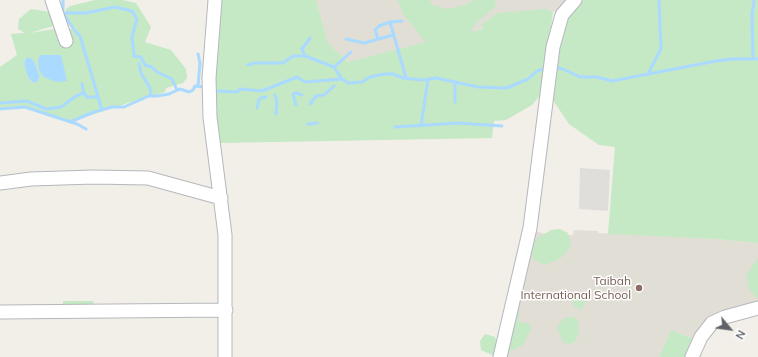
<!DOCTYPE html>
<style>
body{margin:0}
#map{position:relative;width:758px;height:357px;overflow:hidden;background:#f1efe8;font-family:Mulish,sans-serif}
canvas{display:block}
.north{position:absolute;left:710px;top:309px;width:40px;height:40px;-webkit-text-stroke:3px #fff;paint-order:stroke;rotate:119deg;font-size:11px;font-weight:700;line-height:16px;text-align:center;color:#5f6368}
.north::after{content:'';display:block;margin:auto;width:14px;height:18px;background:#5f6368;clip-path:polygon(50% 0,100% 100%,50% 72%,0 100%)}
</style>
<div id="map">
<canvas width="758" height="357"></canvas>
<div class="north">N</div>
</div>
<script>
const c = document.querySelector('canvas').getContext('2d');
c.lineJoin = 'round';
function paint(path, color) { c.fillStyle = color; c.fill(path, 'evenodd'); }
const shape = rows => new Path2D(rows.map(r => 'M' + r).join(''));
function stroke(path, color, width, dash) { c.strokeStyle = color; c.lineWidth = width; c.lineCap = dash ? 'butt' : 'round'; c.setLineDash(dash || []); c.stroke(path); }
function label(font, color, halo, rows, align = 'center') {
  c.font = font + ' Mulish,sans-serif'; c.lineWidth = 3; c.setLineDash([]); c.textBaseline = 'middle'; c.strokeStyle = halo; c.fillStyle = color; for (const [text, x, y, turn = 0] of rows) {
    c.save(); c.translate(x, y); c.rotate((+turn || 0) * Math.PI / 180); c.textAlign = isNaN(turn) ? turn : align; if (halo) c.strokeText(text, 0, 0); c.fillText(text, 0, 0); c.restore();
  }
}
const industrial = shape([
 [580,168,610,170,608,211,579,209]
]);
const education = shape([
 [316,0,600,0,348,62,328,43],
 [574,230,598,231,598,233,716,239,758,243,758,304,710,316,702,326,696,340,671,330,659,357,504,357,533,231,553,235,573,235]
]);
const green = shape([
 [95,0,122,0,136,3,151,27,145,42,171,50,186,69,187,78,183,83,166,88,165,92,137,100,70,122,25,107,0,109,0,67,17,55,11,34,25,33,18,29,19,19,31,9,50,12,53,26,30,33,55,29,76,29,66,19,66,9,70,6],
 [25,60,34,61,40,77,36,83,32,82,28,77,24,64],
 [220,0,316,0,328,43,348,62,426,42,403,14,399,2,397,0,429,0,433,5,446,9,462,6,474,0,496,0,495,7,475,24,470,32,483,29,482,24,498,13,546,9,553,12,542,93,532,105,506,120,494,121,492,138,219,143,213,82],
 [584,0,758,0,758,243,716,239,608,234,615,147,599,145,569,124,551,97,562,26,579,3],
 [560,229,568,233,571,245,565,254,559,259,544,265,534,260,531,252,536,239,551,230],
 [758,258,758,299,749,289,746,276],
 [579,295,586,300,583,308,580,309,575,307,572,300,573,296],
 [63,301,94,301,93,304,63,304],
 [517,309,520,313,517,321,530,324,531,329,523,345,497,357,481,350,480,341,485,334,495,337,498,348],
 [571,316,578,320,579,332,575,342,569,344,563,342,557,328,563,319],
 [671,330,696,340,688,357,659,357]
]);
const water = shape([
 [41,55,61,55,67,81,56,82,44,77,39,70,38,59],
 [28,57,34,61,40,77,36,83,32,82,28,77,24,64,25,60]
]);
const stream = shape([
 [63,0,63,13,75,31,80,36,102,110],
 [63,13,86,13,115,7,132,11,137,19,132,37,134,56,141,57,145,65,152,67,157,72,172,79,177,90],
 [390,22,406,78],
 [310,38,302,49,305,56,334,67,342,79],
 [346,39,364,43,393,35],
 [378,39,375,30,379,26,390,22,402,21],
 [753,59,752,15,754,0],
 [139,64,141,73,150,88,151,96],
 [248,65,254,63,283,63,293,56,305,56],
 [334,67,351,52],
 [554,67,563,69,580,77,597,77,612,81,716,61,732,59,758,59],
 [648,74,661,49,659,0],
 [455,83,455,102],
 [82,84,84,93],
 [198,86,200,63,198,54],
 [212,89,216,91,237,92,240,89,262,91,297,77,305,82,342,79,348,83,362,82,370,77,384,74,393,74,403,78,422,80,436,78,478,87,507,88,528,79,537,71,547,68],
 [275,95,277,103,276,114],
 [0,103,27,101,46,109,61,107,76,96,84,93,87,97,97,97],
 [310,104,316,96,324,95,334,86],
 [296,105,293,94,296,93,302,95],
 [257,108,259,100,261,98,266,97],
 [0,109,25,107,77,124,86,129],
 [70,122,94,112,112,107,124,107,149,96,157,96,169,94,180,89,189,92,193,90,195,86,205,87],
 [308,124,317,123],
 [421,126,428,79],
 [395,127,458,123,502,126]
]);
const minor = shape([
 [52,0,66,41],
 [215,0,209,78,210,117,225,235,225,357],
 [0,183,31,179,93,177,148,178,221,198],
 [0,312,226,310],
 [500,357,530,228,553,47,562,15,575,0],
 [692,357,701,337,712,323,725,317,758,308]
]);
const markers = [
 [639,288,4,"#8d6e63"]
];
const educationNames = [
 ["Taibah",631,281],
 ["International School",631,295]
];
paint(industrial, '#e0deda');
paint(education, '#e1ded6');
paint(green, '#c5e8c5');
paint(water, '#aadaff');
stroke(stream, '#aadaff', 3);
stroke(minor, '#b5b8bc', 15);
stroke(minor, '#fff', 13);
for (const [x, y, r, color] of markers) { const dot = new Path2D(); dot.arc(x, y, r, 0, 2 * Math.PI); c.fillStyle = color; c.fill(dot); stroke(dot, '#fff', 1.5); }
label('12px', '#785e54', '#fff', educationNames, 'right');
</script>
